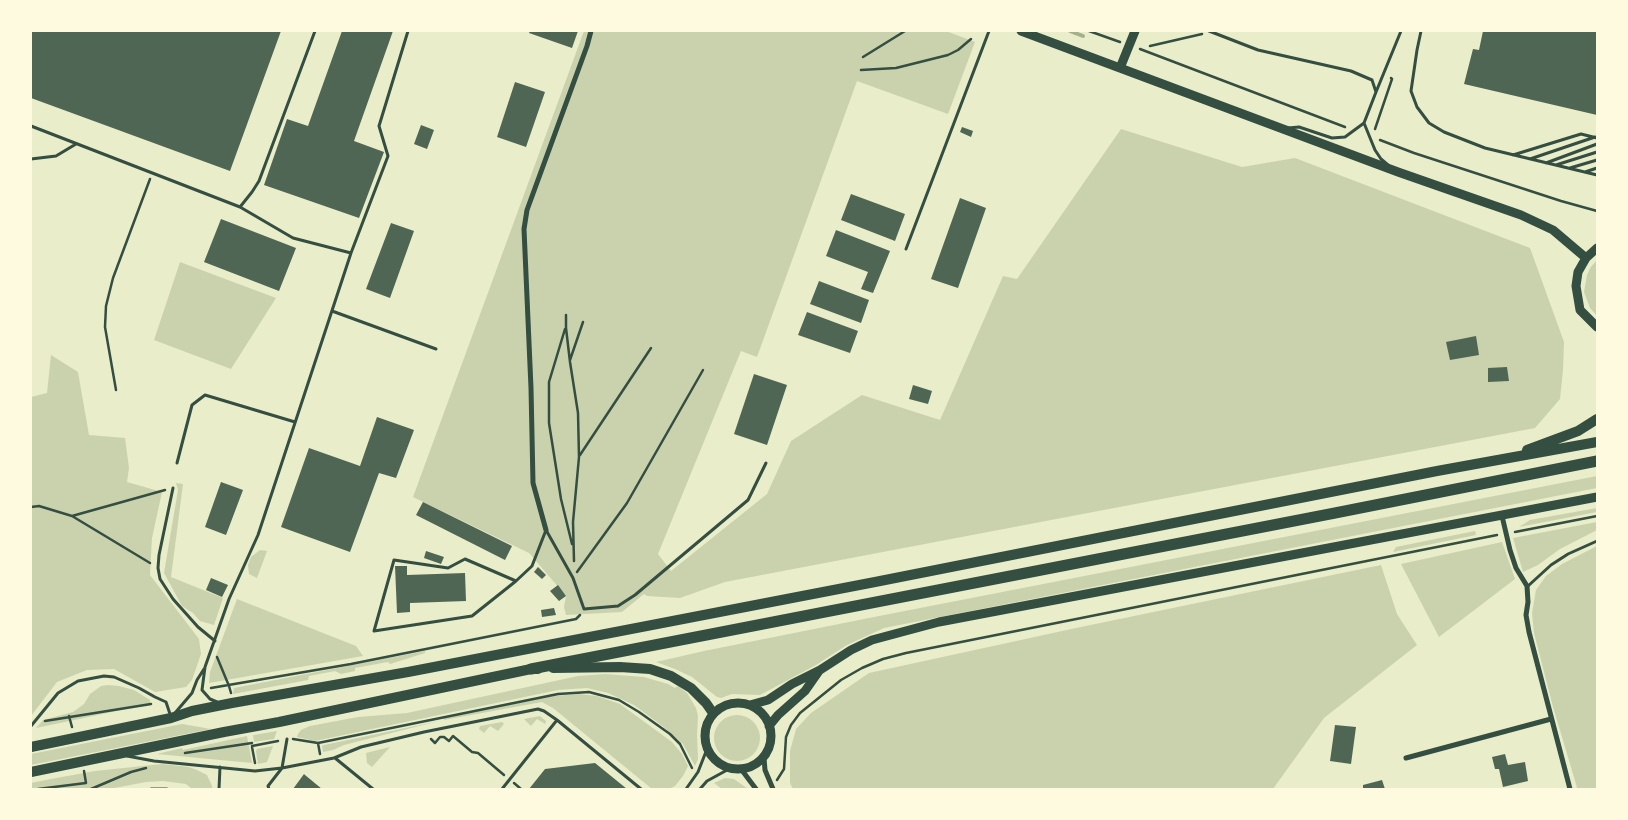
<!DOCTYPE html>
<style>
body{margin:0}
#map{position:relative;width:1628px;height:820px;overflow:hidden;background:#e9edc9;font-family:"Titillium Web",sans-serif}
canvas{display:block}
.frame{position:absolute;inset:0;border:32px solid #fefae0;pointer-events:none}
</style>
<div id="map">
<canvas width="1628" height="820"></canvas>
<div class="frame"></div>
</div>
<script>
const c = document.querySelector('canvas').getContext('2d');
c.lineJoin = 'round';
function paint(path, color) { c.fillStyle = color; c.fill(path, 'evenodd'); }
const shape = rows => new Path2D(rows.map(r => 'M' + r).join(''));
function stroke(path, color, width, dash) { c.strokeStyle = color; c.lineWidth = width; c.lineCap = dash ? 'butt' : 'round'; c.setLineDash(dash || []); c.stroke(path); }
const green = shape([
 [584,31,946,31,975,42,948,114,857,81,757,357,741,351,658,554,671,571,767,494,791,441,862,395,940,420,1003,276,1017,279,1121,129,1242,167,1295,158,1530,248,1564,342,1563,370,1560,399,1535,428,725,582,680,598,647,596,644,594,622,612,566,615,564,607,566,596,529,553,413,497],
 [1597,260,1597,316,1590,308,1584,292,1587,275,1590,268],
 [180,262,276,298,231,369,154,340],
 [51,355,78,372,89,435,125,438,129,468,127,482,162,492,152,538,150,575,199,639,201,654,192,680,186,687,155,692,114,669,87,670,57,682,31,716,31,397,47,393],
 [1597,476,1597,488,884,628,847,645,816,665,760,695,732,694,721,698,717,697,692,677,675,669,656,662,704,651,874,617],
 [176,483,183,484,171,577,223,598,214,625,200,621,193,613,182,606,164,573,178,490],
 [1597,508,1597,512,1519,527,1530,520],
 [1597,522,1597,530,1560,549,1538,565,1523,572,1513,538],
 [1475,531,1476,535,1393,552,1396,547],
 [1502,542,1515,579,1439,637,1401,564],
 [1597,546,1597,789,1577,789,1576,784,1553,707,1534,633,1532,613,1536,590,1546,576,1562,564],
 [260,550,267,551,257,578,249,574,248,565,251,557],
 [1381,565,1397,614,1417,645,1324,718,1273,789,793,789,790,783,790,751,796,729,811,713,869,673,1076,628],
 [237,599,356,646,363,656,209,683,210,672],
 [425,651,425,653,390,664,388,662,355,668,355,671,341,674,335,671,309,676,308,680,233,694,234,688],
 [605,674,644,677,668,684,675,688,678,686,687,693,696,708,698,716,697,734,698,759,695,766,683,744,665,728,634,705,608,693,587,688,558,690,315,741,297,737,298,734,301,730,310,726,358,717,407,713,578,676],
 [108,685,119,686,134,690,150,700,150,704,36,728,43,720,73,712,84,704,90,694,101,686],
 [579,694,597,696,620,704,672,742,682,754,688,766,683,776,675,786,669,789,652,789,553,708,542,702,444,720,444,718,553,696],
 '714 738a23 23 0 1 1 46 0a23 23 0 1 1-46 0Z',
 [540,716,546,721,545,724,537,719,531,726,524,719],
 [439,721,344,745,333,750,323,752,322,746,324,745],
 [502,722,504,724,498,731,490,726,484,733,479,729,480,726],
 [182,724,211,729,31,765,31,754],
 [277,731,274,739,254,742,253,735,254,735],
 [247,736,252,763,157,754,182,748,183,750],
 [273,746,267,762,258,764,256,751,257,749],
 [390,747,372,767,367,763,366,753],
 [162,764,189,767,197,770,207,775,212,786,212,789,192,789,186,784,163,781,146,782,109,789,31,789,31,783,51,779,95,771],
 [725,778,734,779,748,789,722,789,714,783]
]);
const stream = shape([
 [1070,31,1083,36]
]);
const building = shape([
 [31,31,281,31,230,171,31,98],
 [342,31,393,31,354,141,384,152,359,218,264,185,287,119,308,126],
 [530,31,578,31,572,48,529,33],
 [1483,31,1597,31,1597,115,1464,84,1473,49,1479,50],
 [515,82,545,92,526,147,497,137],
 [421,125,434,130,427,149,414,144],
 [962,127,973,131,971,137,960,132],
 [851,194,905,214,895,241,841,220],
 [960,198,986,208,958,288,931,279],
 [221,219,296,248,279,291,204,262],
 [391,223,414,231,390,298,366,289],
 [836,230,890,251,873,293,861,289,868,272,826,256],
 [819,281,869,300,861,323,810,304],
 [807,312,858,331,850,353,798,335],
 [1476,336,1479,355,1450,360,1446,342],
 [1507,367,1509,381,1488,382,1488,368],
 [754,374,787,385,767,445,734,434],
 [913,385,932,391,928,404,909,399],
 [377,417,414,430,396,478,379,473,350,552,281,527,309,448,360,466],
 [221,482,243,490,226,535,205,527],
 [423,502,512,546,505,560,416,515],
 [426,551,444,557,441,564,424,558],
 [395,566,407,566,407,575,465,573,466,601,410,603,410,612,397,613],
 [538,567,546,575,542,579,534,572],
 [211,578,228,585,222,597,206,590],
 [558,585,566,596,559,601,550,591],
 [554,608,556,615,542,617,541,610],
 [1335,725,1356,727,1351,764,1330,761],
 [1505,754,1508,765,1525,762,1528,781,1503,787,1499,769,1495,769,1492,757],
 [595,763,627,789,529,789,545,769],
 [304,774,305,775,322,789,293,789],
 [1382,780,1385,789,1363,789,1363,785]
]);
const path = shape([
 [1089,31,1120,42],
 [1150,46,1202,34],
 [1140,49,1345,127],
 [863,57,905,31],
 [861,70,896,68,948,55,958,50,971,39],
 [1375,129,1392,79,1391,78],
 [1380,140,1414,153,1561,201,1597,211],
 [566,315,566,328,570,362,578,413,579,457,573,522,574,561],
 [565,329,549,382,549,423,561,499,572,544],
 [570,360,583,322],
 [116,390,105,327,106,306,113,278,150,179],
 [580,455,651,348],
 [31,507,39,506,72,516,165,490],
 [72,516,150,563],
 [1515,532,1597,516],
 [577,572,627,503,703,370],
 [217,657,229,686,231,693],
 [211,688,351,664,576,619,580,615],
 [69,716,72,727],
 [45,721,151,704],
 [293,739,318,743,558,694,589,692,619,700,639,712,670,734,680,744,692,768],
 [431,739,435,743,440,737,444,737,449,741,453,736,472,752,478,753,504,775],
 [318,743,320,754],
 [252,746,278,741],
 [252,747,255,763],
 [185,753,252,743],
 [777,780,784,769,786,737,791,725,800,713,841,680,862,668,883,659,906,653,1497,535],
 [514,783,521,789],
 [38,789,86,783,84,771],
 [91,789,131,772,146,768]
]);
const service = shape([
 [1209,31,1258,50,1351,71,1372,80,1376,92,1364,123,1345,137,1332,138,1299,127,1288,128],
 [1421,31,1417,50,1411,91,1417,107,1429,123,1444,132,1485,148,1597,175],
 [1376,92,1401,31],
 [1364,123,1375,150,1381,159,1388,165],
 [31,126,240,207,293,238,351,253,258,535,229,599,205,667,202,690,210,699,217,702],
 [1513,155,1581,134,1597,138],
 [31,159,56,156,76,144],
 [1530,159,1595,137],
 [1546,163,1597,144],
 [1556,165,1597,152],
 [1570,168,1597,160],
 [1585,172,1597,168],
 [240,207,252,192,259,181,315,31],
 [906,249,989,31],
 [351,253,388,156,379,126,408,31],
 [332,311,436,349],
 [177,463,192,405,205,395,295,422],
 [173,488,159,555,158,568,160,579,173,599,198,627,215,641],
 [546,530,573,578,584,609,618,606,635,595,748,500,766,463],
 [516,581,472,616,374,631,394,560,448,568,465,559,516,581,532,566,546,530],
 [1528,586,1551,565,1568,554,1597,541],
 [175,713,192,693,197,680,204,669],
 [31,726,58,693,78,681,104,676,114,677,139,688,155,697,166,702,171,717],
 [127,756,154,761,255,771,282,768,334,758,361,747,424,732,538,709,544,711,557,720,641,789],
 [335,758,373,789],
 [151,789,167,789],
 [219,789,220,767],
 [269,789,268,786,282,768,287,739],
 [502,789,557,720],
 [686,789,698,772,707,749],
 [700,789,707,781,729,769]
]);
const minor = shape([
 [1502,516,1510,550,1516,568,1527,586,1528,602,1526,615,1529,632,1570,789],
 [546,530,533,483,531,388,524,229,527,210,587,46,591,31],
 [764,758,765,770,773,789],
 [1406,758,1551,719],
 [741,769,756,789]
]);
const secondary = shape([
 [1021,31,1398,172,1521,215,1553,230,1586,258],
 [1120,68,1135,31],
 [1597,248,1586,258,1578,272,1576,286,1580,310,1597,327],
 '705 736a33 33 0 1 1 66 0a33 33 0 1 1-66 0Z',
 [750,705,768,700,792,684,820,670,851,650,872,640,939,622,1597,497],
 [769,726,778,715,805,691,819,671]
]);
const trunk = shape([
 [1527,450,1578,431,1597,419],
 [553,668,620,667,650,669,671,676,691,688,706,703,713,713],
 [31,747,171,718,192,711,232,703,408,672,875,582,1437,471,1597,442],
 [31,772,224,732,279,722,531,669,538,669]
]);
const motorway = shape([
 [531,669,1335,513,1597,461]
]);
paint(green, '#cad2ad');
stroke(stream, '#a3b18a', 4);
paint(building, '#4f6655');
stroke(path, '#344e41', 2.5);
stroke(service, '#344e41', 3);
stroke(minor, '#344e41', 5);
stroke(secondary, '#344e41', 9);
stroke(trunk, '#344e41', 10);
stroke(motorway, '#344e41', 11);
</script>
